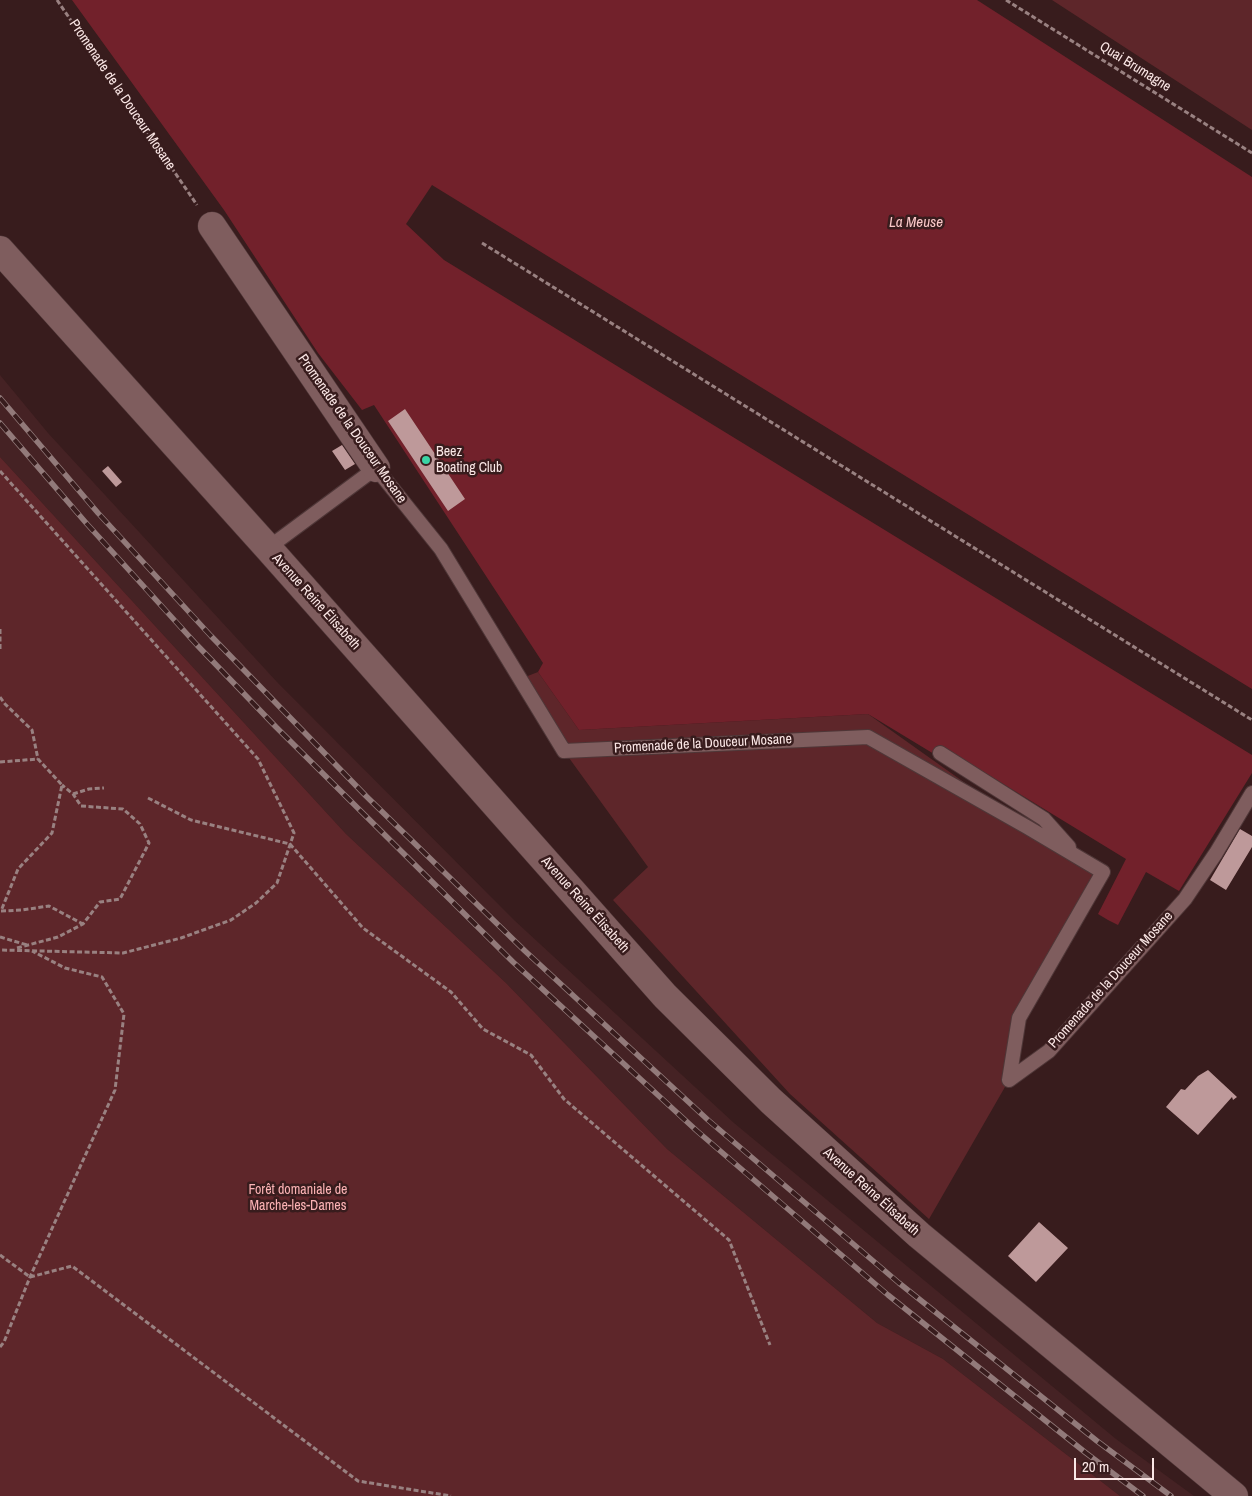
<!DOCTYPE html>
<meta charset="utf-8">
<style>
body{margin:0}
#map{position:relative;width:1252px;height:1496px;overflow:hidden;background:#381c1d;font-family:"Archivo Narrow",sans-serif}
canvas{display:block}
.scale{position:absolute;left:1074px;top:1458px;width:80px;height:22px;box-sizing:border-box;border:2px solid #fbe7e6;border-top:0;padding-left:6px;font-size:15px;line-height:18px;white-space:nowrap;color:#fbe7e6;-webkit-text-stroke:4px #381c1d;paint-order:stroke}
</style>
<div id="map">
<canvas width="1252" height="1496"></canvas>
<div class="scale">20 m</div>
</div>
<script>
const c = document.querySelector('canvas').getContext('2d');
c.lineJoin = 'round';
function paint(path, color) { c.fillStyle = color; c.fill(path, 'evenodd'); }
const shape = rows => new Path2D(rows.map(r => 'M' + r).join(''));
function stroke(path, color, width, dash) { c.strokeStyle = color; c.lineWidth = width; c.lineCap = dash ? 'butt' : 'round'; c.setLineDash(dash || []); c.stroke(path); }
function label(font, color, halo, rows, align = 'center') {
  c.font = font + ' "Archivo Narrow",sans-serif'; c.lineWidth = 5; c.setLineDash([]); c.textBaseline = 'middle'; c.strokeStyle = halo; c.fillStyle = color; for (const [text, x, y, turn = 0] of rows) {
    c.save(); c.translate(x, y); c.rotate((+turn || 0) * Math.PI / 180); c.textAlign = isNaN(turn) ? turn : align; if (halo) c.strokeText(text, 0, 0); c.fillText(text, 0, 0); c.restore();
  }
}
const built = shape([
 [0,375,48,433,277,682,514,920,734,1123,1116,1439,1194,1496,1120,1496,943,1359,877,1323,667,1149,506,983,346,834,0,457]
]);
const green = shape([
 [1052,0,1252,0,1252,130],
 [0,457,346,834,506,983,667,1149,877,1323,943,1359,1120,1496,0,1496],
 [538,672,579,730,868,714,1027,827,1103,872,1019,1018,1009,1080,929,1219,790,1094,613,900,648,867,564,751,520,679]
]);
const water = shape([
 [72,0,977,0,1252,177,1252,689,432,185,406,224,444,260,1252,755,1252,773,1179,891,1146,872,1118,925,1108,920,1098,914,1126,859,941,746,934,754,868,714,579,730,538,672,543,663,374,405,362,410,318,353,224,210]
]);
const building = shape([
 [405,409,465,499,448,511,388,421],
 [342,445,355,464,345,470,332,451],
 [108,466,122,482,116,487,102,471],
 [1240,829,1252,836,1252,847,1226,890,1210,880],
 [1208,1070,1237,1097,1233,1100,1232,1097,1198,1135,1166,1107,1181,1089,1185,1090,1198,1076],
 [1039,1222,1068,1248,1036,1282,1008,1256]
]);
const path = shape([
 [57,0,197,205],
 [1006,0,1252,153],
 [482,243,1252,720],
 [0,471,258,759,294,833,277,883,256,903,231,920,181,938,123,953,0,950],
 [0,629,0,649],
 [0,697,5,704,32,730,38,759,62,785,52,833,18,869,1,911],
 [0,762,38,759],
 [73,794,89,789,104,788],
 [148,798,191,820,290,844,363,928,451,992,483,1029,531,1055,564,1099,729,1240,770,1345],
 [1,911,22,910,49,906,83,924],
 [0,937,27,945],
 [17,948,58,937,83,924,100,902,120,899,149,843,140,824,123,809,81,806,73,794,62,785],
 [0,1255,30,1277],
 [30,1277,72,1266,358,1481,451,1496],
 [0,1347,4,1342,30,1277,115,1090,124,1014,102,977,65,968,32,951]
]);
const service = shape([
 [268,548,376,468,441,549,564,751,868,737,1027,827,1103,872,1019,1018,1009,1080],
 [940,753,1044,819,1069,847],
 [1009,1080,1049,1051,1185,899,1216,853,1252,793]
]);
const minor = shape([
 [212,226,376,468]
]);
const secondary = shape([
 [0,250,268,548,665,996,771,1101,919,1235,1234,1496]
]);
const rail = shape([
 [0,398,98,513,211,636,366,796,525,951,708,1120,899,1283,1097,1441,1171,1496],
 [0,423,87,524,197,645,276,727,513,962,697,1131,888,1295,1086,1453,1143,1496]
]);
const markers = [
 [426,460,5,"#39d4a5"]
];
const streetNames = [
 ["Quai Brumagne",1135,67,32],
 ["Promenade de la Douceur Mosane",122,95,56],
 ["Promenade de la Douceur Mosane",352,429,55],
 ["Avenue Reine Élisabeth",316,602,48],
 ["Promenade de la Douceur Mosane",703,744,-3],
 ["Avenue Reine Élisabeth",585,905,48],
 ["Promenade de la Douceur Mosane",1111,980,-48],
 ["Avenue Reine Élisabeth",871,1192,42]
];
const poiNames = [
 ["Beez",436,452],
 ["Boating Club",436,468]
];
const parkNames = [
 ["Forêt domaniale de",298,1190],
 ["Marche-les-Dames",298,1206]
];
const waterNames = [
 ["La Meuse",916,223]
];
paint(built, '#452224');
paint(green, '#5e262a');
paint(water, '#72212b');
paint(building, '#be999a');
stroke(service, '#4f3738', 16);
stroke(minor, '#4f3738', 29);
stroke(secondary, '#4f3738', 29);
stroke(path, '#998181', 3, [5, 2.5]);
stroke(service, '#7f5d5e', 14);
stroke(minor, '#7f5d5e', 28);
stroke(secondary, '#7f5d5e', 28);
stroke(rail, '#927a7a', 5.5);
stroke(rail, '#381c1d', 4, [11]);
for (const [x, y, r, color] of markers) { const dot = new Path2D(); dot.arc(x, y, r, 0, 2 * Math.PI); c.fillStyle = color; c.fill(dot); stroke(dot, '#381c1d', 2); }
label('14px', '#fbe7e6', '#381c1d', streetNames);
label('14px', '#fbe7e6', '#381c1d', poiNames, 'left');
label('14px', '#fbb2b4', '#381c1d', parkNames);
label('italic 15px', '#fac8c8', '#381c1d', waterNames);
</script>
